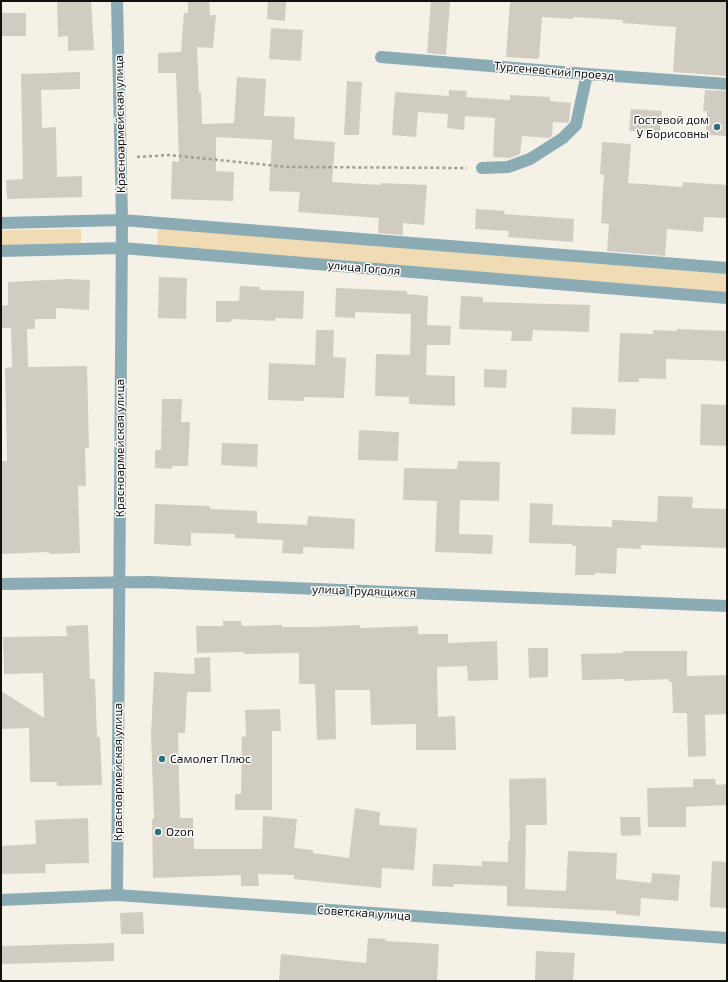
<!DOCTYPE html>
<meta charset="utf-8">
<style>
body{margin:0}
#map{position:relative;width:728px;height:982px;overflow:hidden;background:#f6f1e6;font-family:"Exo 2",sans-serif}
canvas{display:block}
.frame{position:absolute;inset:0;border:2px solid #12110d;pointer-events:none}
</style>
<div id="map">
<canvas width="728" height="982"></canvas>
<div class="frame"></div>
</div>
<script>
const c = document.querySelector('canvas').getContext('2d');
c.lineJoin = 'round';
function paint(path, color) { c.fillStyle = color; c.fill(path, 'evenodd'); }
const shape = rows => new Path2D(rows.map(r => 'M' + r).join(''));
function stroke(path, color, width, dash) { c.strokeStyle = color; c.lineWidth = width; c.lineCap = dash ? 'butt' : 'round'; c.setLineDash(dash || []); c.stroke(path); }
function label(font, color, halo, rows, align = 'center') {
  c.font = font + ' "Exo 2",sans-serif'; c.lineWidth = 3; c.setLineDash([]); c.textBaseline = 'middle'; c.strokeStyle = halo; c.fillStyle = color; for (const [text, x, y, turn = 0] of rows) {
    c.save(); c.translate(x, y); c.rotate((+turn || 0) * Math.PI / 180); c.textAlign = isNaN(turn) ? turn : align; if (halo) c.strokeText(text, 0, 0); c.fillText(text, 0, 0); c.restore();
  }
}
const green = shape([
 [158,228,727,274,727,293,157,246],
 [81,229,81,246,1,248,1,230]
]);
const building = shape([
 [57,1,91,1,94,50,68,51,68,36,58,37],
 [188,1,209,1,210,15,216,15,213,48,197,47,199,93,201,92,202,124,234,123,237,77,266,79,264,116,295,117,294,139,335,142,332,182,381,185,381,183,427,185,424,225,403,223,403,235,378,233,379,218,298,212,300,192,269,191,272,140,216,137,216,171,234,172,233,201,171,199,172,161,179,162,176,73,158,73,158,53,181,52,184,13,188,13],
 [268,1,286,1,285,21,267,19],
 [431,1,450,1,446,55,427,53],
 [510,1,727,1,727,76,673,72,676,27,622,23,623,20,573,17,573,19,542,17,539,59,506,57],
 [1,13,26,13,26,36,1,36],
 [271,28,303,30,301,61,269,59],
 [80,72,80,89,41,90,42,128,56,127,57,177,82,176,82,197,7,199,6,180,23,179,21,74],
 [347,81,362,82,359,135,344,135],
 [449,90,467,91,466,97,510,100,510,95,550,97,550,101,571,103,569,121,568,123,553,122,552,136,549,138,522,136,520,154,510,158,493,157,495,118,465,116,464,130,447,128,448,114,418,112,416,137,392,135,395,92,449,96],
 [705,90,727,91,727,136,706,135,707,111,703,111],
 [631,109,662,111,660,132,629,131],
 [602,142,631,144,628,183,682,187,683,182,727,185,727,218,704,217,703,232,667,229,665,256,607,251,609,224,601,223,604,175,600,174],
 [476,209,505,211,504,214,574,219,573,242,508,237,509,231,475,229],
 [159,277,187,278,186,319,158,318],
 [68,279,90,280,89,310,56,308,56,319,35,319,35,329,27,329,28,367,87,366,89,448,85,448,86,486,78,486,80,553,49,554,49,552,1,554,1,461,7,461,5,368,12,367,11,328,1,328,1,306,8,305,8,282],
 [240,286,260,287,260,290,304,291,303,319,275,318,275,321,232,319,231,322,216,322,216,301,239,301],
 [336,288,407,291,407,294,428,296,427,325,451,326,450,345,427,345,426,375,455,376,455,406,409,404,409,397,375,396,376,354,410,355,411,314,355,312,355,318,335,317],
 [461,296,483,297,483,302,590,305,589,332,533,330,532,341,511,341,512,331,459,329],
 [677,329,727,331,726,361,666,359,666,379,639,378,639,382,618,382,620,333,653,334,653,330,677,331],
 [316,330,334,330,333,357,346,358,344,398,304,397,304,401,268,400,269,363,315,365],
 [484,369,507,370,506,388,484,387],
 [162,399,182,399,181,422,190,422,188,466,172,466,172,469,155,468,155,450,161,450],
 [701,404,727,405,727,446,700,445],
 [572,407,616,409,615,435,571,434],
 [359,430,399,432,398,461,358,460],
 [222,443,258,444,257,467,221,465],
 [458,461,500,462,499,501,460,500,459,534,493,535,492,554,435,552,437,501,403,500,404,468,457,469],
 [658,496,693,497,692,508,727,509,727,548,641,545,641,549,617,548,616,574,595,573,595,575,575,575,576,546,572,546,572,544,529,543,530,503,553,504,552,525,612,527,612,520,657,522],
 [155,504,210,506,210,509,257,511,257,523,307,525,308,516,355,519,354,549,303,547,303,554,282,553,283,540,235,538,235,534,191,533,191,546,154,544],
 [223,621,241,621,242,626,282,625,282,627,312,627,360,625,360,628,418,626,418,634,448,634,448,643,497,641,498,680,468,681,467,666,437,667,438,717,455,716,456,750,416,750,416,724,371,725,370,690,335,690,336,739,317,740,315,684,299,684,299,653,244,654,244,652,197,653,196,626,223,626],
 [88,625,90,679,95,679,97,737,100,737,102,785,57,786,57,782,30,782,29,728,1,729,1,691,44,718,43,673,4,674,3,637,67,636,66,626],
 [528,648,548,648,548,677,529,678],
 [623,651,687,651,687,676,727,675,727,714,705,715,706,756,688,757,687,713,673,713,672,682,669,682,669,679,624,681,624,679,582,680,581,654,623,653],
 [210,657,211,692,187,692,185,733,178,733,180,818,193,818,194,849,262,849,263,816,297,819,294,848,313,850,313,853,349,858,355,808,380,812,379,825,417,828,414,870,382,868,381,888,294,879,294,875,258,874,259,886,241,886,241,875,153,878,152,819,154,819,151,735,154,672,195,674,194,658],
 [280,709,281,731,272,731,272,810,235,810,235,794,241,794,242,736,246,737,245,710],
 [546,778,547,825,526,825,525,889,566,891,568,851,617,853,616,879,651,883,652,873,680,875,678,901,641,898,640,916,616,914,616,911,507,906,507,886,454,884,454,887,432,886,433,864,482,866,482,861,508,862,508,841,510,841,509,779],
 [693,779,715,779,716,785,727,784,727,805,686,807,686,827,648,827,647,788,693,787],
 [620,817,640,817,641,835,621,836],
 [88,818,89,863,45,864,46,873,1,874,1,846,36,844,35,820],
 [712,861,727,862,727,908,710,907],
 [143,912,144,934,121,934,120,913],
 [368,938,386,939,385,941,439,944,437,981,279,981,281,954,366,963],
 [114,943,114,961,1,964,1,946],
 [536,951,575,953,573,981,535,981]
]);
const path = shape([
 [137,157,169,155,288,167,467,168]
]);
const minor = shape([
 [117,1,122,220,117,895],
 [381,57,587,74,727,84],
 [482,168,508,167,530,159,563,138,576,125,587,74],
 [1,223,122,220,727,268],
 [1,251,122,248,727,298],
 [1,584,149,582,727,606],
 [1,900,117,895,727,938]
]);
const markers = [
 [717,127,4,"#2b707f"],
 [162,759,4,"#2b707f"],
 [158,832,4,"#2b707f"]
];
const streetNames = [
 ["Тургеневский проезд",554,71,5],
 ["Красноармейская улица",120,124,-91],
 ["улица Гоголя",364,268,5],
 ["Красноармейская улица",120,448,-90],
 ["улица Трудящихся",364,591,2],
 ["Красноармейская улица",118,772,-90],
 ["Советская улица",364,913,4]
];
const poiNames = [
 ["Гостевой дом",709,120,"right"],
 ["У Борисовны",709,134,"right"],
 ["Самолет Плюс",170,759],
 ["Ozon",166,832]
];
paint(green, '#efdbb4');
paint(building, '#d1ccc1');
stroke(path, '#9f9b93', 2.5, [3, 3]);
stroke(minor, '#8bacb4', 12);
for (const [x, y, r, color] of markers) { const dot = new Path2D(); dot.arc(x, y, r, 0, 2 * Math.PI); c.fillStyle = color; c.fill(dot); stroke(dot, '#fff', 1.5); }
label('12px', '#12110d', '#fff', streetNames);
label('12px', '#12110d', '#fff', poiNames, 'left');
</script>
